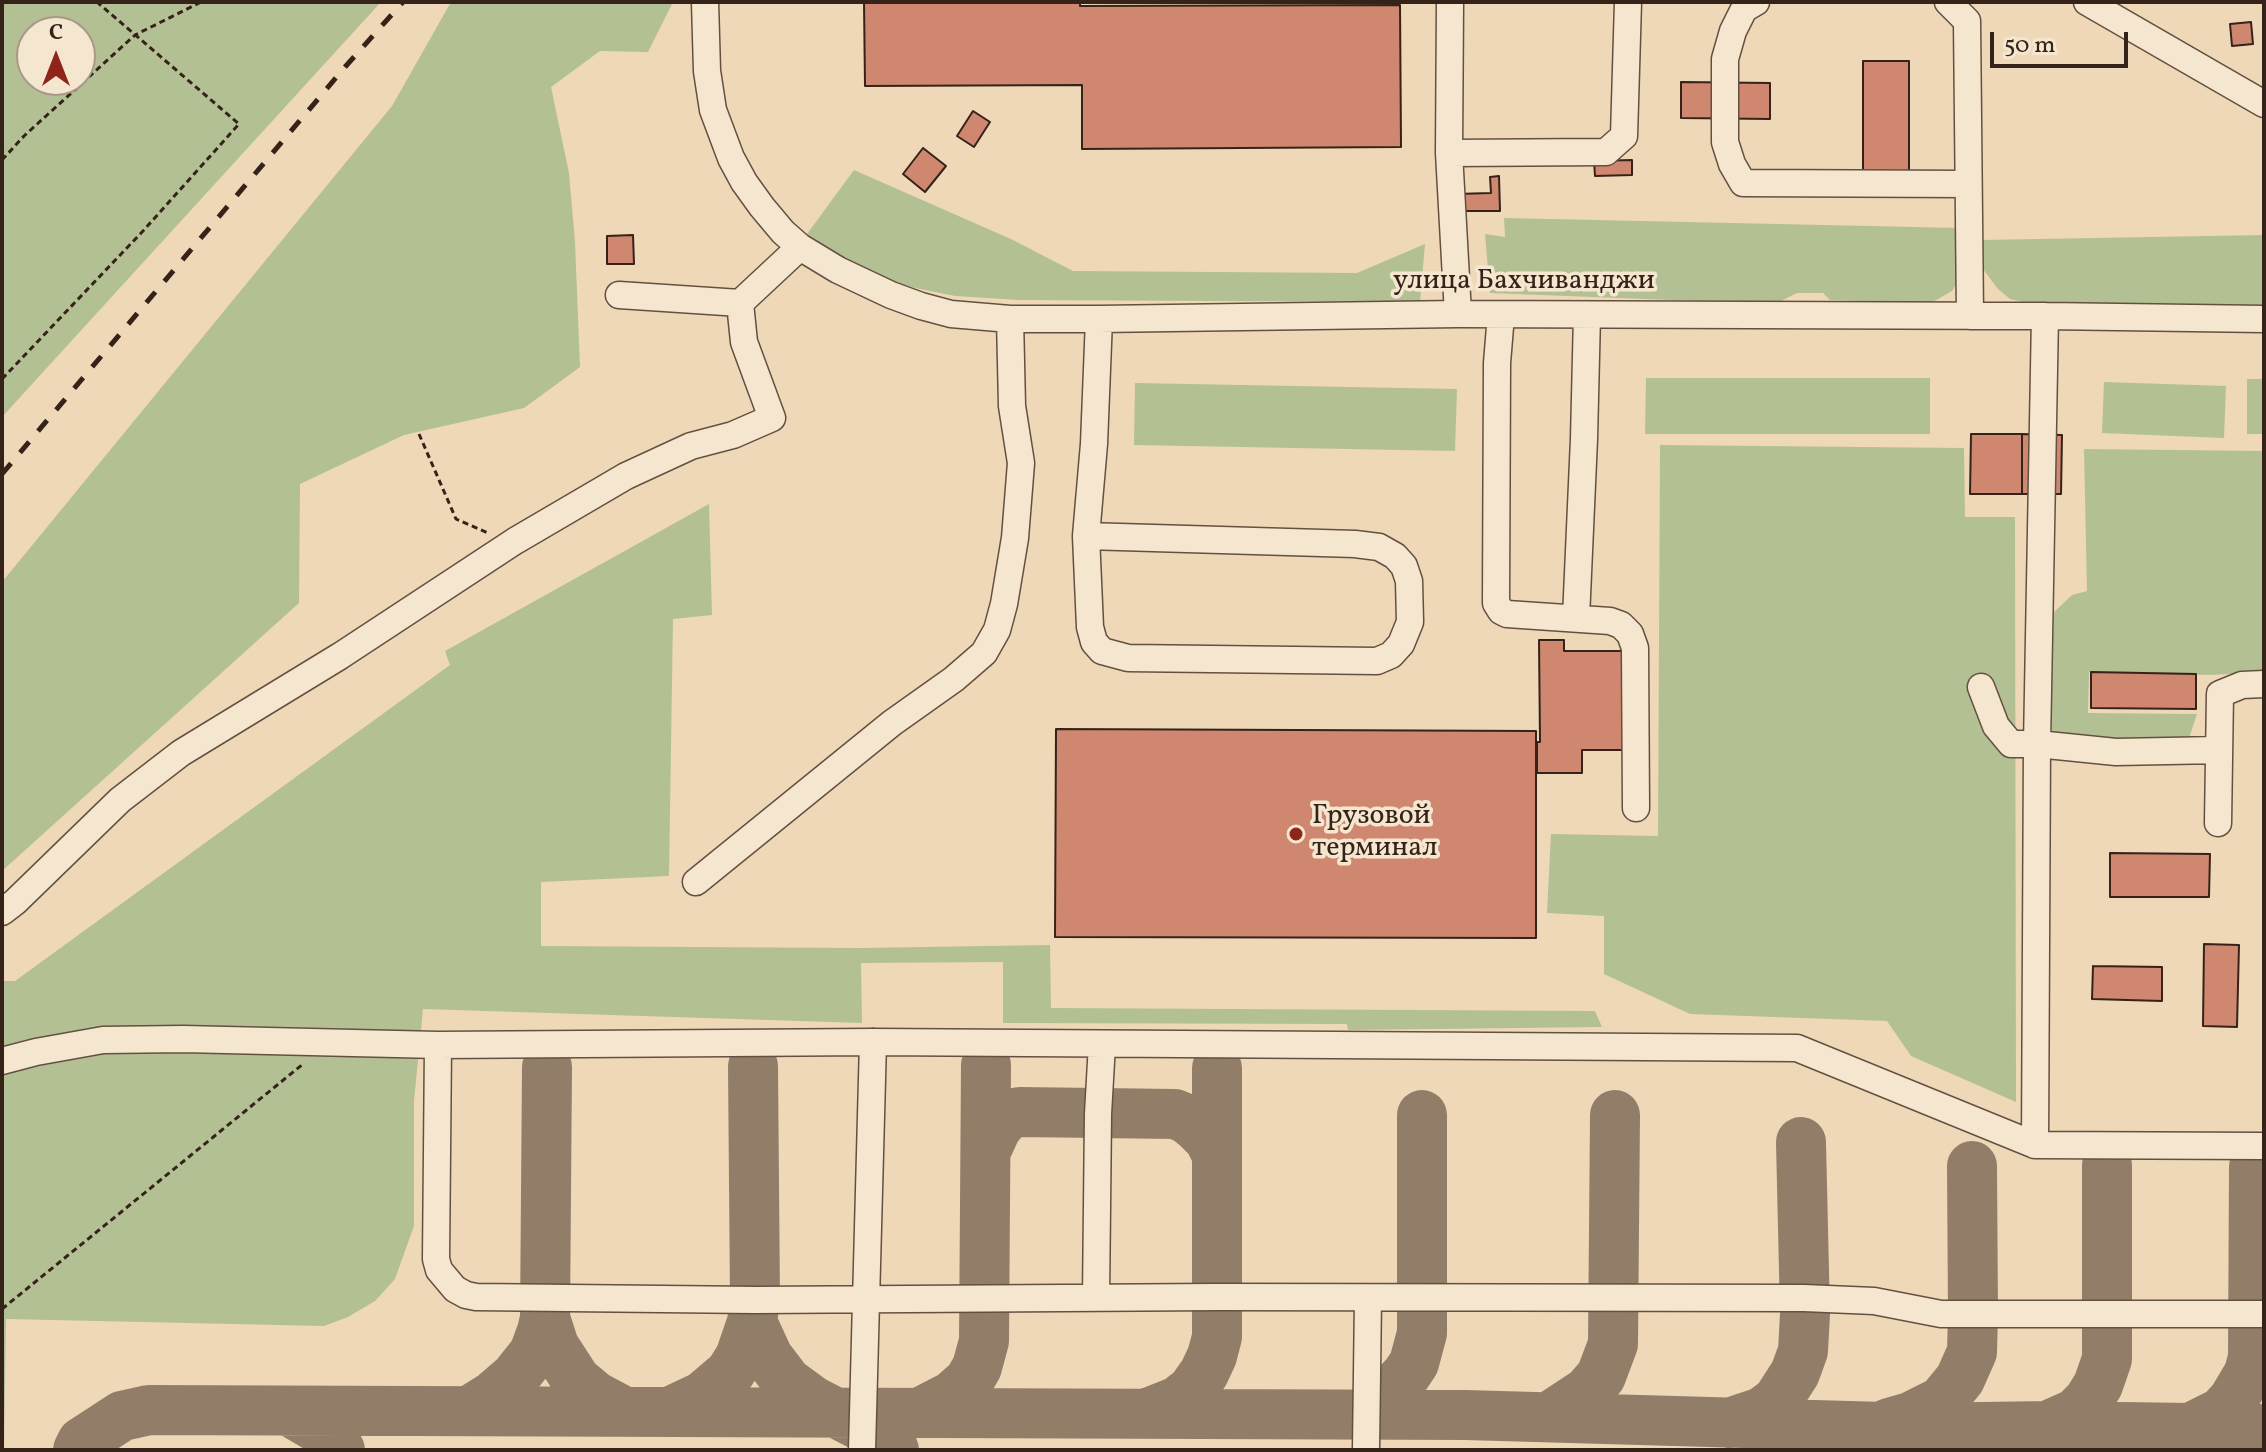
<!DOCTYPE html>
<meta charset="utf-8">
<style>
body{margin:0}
#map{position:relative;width:2266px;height:1452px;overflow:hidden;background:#efd8b7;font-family:Vollkorn,serif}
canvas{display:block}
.frame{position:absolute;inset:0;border:4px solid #352319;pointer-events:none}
.north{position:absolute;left:16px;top:16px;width:80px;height:80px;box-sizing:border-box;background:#f5e6d0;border:2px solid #a89887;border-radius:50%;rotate:0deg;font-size:22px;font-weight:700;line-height:32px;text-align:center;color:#352319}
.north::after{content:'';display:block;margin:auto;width:28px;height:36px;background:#8f2418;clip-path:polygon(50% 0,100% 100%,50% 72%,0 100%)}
.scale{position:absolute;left:1990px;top:32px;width:138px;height:36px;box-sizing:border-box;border:4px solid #352319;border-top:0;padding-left:10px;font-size:24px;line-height:28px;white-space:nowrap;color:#352319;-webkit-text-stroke:6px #f5e6d0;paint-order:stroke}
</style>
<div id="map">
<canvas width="2266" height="1452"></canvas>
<div class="frame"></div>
<div class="north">С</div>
<div class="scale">50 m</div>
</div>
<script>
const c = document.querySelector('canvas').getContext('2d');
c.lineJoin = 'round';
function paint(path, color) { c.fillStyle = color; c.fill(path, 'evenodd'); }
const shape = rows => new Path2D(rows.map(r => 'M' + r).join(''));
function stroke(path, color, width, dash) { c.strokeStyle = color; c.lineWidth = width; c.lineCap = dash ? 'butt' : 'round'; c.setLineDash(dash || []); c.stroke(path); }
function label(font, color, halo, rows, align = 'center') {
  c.font = font + ' Vollkorn,serif'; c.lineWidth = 7; c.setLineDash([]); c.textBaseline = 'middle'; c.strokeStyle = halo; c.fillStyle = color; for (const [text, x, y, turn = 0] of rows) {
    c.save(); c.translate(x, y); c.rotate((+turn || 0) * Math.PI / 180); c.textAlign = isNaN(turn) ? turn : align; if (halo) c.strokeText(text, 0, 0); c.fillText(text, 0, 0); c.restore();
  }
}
const green = shape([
 [2,2,381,2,2,417],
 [80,32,80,80,32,80,32,32],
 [451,2,673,2,648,52,600,51,551,87,569,173,575,242,580,367,524,408,404,435,300,484,299,603,2,871,2,582,392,106],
 [854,170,1013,240,1073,271,1357,273,1425,244,1420,302,1019,300,955,296,915,288,882,279,839,257,807,234],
 [1504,218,1961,228,1958,281,1952,291,1931,303,1830,300,1823,293,1797,293,1775,304,1490,293,1485,234,1505,237],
 [2264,235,2264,306,2064,304,2028,303,2010,299,1998,289,1983,269,1981,240],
 [1646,378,1930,378,1930,434,1645,434],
 [2247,379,2264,379,2264,434,2247,434],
 [2104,382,2226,386,2224,438,2102,433],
 [1135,383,1457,389,1455,451,1134,445],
 [1660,445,1964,448,1965,517,2015,517,2016,1102,1911,1056,1887,1021,1690,1014,1604,974,1604,916,1547,913,1551,834,1658,836],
 [2084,449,2264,451,2264,672,2210,675,2089,672,2088,713,2197,714,2188,741,2094,742,2052,735,2050,648,2053,613,2072,595,2087,591],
 [709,504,712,615,673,619,669,876,541,882,541,946,859,948,1050,945,1051,1008,1595,1011,1602,1027,1348,1030,1347,1024,1003,1023,1003,962,861,963,862,1023,423,1009,414,1101,414,1226,395,1279,375,1301,348,1317,324,1326,6,1319,4,1450,2,1450,2,981,15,981,450,665,445,651]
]);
const taxiway = shape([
 [986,1151,996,1129,1004,1119,1011,1114,1020,1112,1175,1114,1187,1119,1198,1128,1209,1139,1217,1155],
 [545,1318,554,1346,576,1380,595,1396,625,1412],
 [752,1322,768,1357,787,1382,813,1401,875,1433,894,1450],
 [289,1411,318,1428,340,1450],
 [469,1411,493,1396,515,1377,534,1353,542,1331,545,1318,547,1067],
 [669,1412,703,1396,730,1373,740,1357,752,1322,755,1300,753,1066],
 [921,1412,952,1396,969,1381,977,1367,984,1341,986,1065],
 [1148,1413,1178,1401,1192,1390,1204,1373,1212,1356,1217,1337,1217,1068],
 [1362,1415,1381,1401,1406,1375,1414,1363,1422,1333,1422,1115],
 [1549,1417,1587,1392,1601,1376,1613,1344,1615,1115],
 [1729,1423,1762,1412,1777,1401,1795,1373,1803,1351,1805,1314,1801,1142],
 [1889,1423,1910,1417,1942,1401,1960,1379,1972,1352,1973,1314,1972,1166],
 [2047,1426,2076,1413,2088,1401,2098,1385,2107,1359,2107,1165],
 [2190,1428,2222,1412,2233,1400,2249,1373,2253,1357,2254,1167],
 [78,1450,82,1442,122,1416,149,1410,1465,1415,1919,1428,2047,1426,2264,1429]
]);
const building = shape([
 [864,2,1080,2,1080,6,1400,5,1401,147,1082,149,1082,85,865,86,864,2],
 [2251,22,2253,44,2232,46,2230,24,2251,22],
 [1863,61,1909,61,1909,174,1863,174,1863,61],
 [1681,82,1770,83,1770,119,1681,118,1681,82],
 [973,111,990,122,974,147,957,136,973,111],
 [923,148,946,166,925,192,903,174,923,148],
 [1632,160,1632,175,1595,176,1594,161,1632,160],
 [1499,176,1500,211,1456,211,1456,194,1491,193,1490,177,1499,176],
 [633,235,634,264,607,264,607,236,633,235],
 [1971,434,2022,434,2022,494,1970,494,1971,434],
 [2022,434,2062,435,2061,494,2022,494,2022,434],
 [1539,640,1564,640,1564,651,1623,651,1623,750,1582,750,1582,773,1537,773,1537,742,1540,742,1539,640],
 [2091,672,2196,674,2196,709,2091,708,2091,672],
 [1056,729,1536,731,1536,938,1055,937,1056,729],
 [2110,853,2210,854,2209,897,2110,897,2110,853],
 [2204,944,2239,945,2237,1027,2203,1026,2204,944],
 [2093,966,2162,967,2162,1001,2092,999,2093,966]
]);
const path = shape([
 [2,160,24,136,135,35,201,2],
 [2,379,143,231,239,124,97,2],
 [419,434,456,519,488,533],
 [2,1309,303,1064]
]);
const minor = shape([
 [705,2,707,71,713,110,731,158,744,182,762,207,783,232,800,247,838,270,891,295,921,306,951,314,1010,319,1099,319,1458,314,2045,316,2264,319],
 [1450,2,1449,153,1458,314],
 [1756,2,1744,9,1733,31,1725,59,1725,142,1732,164,1743,183,1968,184],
 [1948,2,1967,21,1970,316],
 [2087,2,2264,104],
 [1449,153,1606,152,1624,136,1628,2],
 [619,295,740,303],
 [1501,315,1497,363,1496,603,1501,611,1507,614,1610,621,1621,625,1630,634,1635,648,1636,808],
 [1086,536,1355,544,1379,547,1395,556,1404,566,1409,581,1410,622,1401,644,1391,655,1377,661,1128,658,1102,651,1094,642,1090,627,1086,536,1094,444,1099,319],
 [1576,618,1584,439,1587,315],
 [1981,687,1996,726,2011,744,2037,744,2116,752,2219,750],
 [2218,823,2220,694,2242,685,2264,684],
 [696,882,892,723,954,679,984,653,997,630,1004,604,1015,538,1021,463,1012,406,1010,319],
 [2,912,15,902,120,800,181,753,340,656,515,541,626,476,691,446,733,435,772,418,744,342,740,303,800,247],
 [438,1045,436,1259,439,1270,455,1289,466,1295,476,1297,755,1300,1217,1297,1804,1298,1874,1301,1941,1314,2264,1314],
 [2,1061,36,1052,103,1040,183,1039,438,1045,873,1042,1797,1048,2035,1145,2264,1146],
 [2035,1145,2037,744,2045,316],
 [1096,1298,1098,1114,1102,1044],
 [862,1450,873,1042],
 [1366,1450,1368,1298]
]);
const rail = shape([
 [2,474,345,67,403,2]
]);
const markers = [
 [1296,834,8,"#8f2418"]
];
const streetNames = [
 ["улица Бахчиванджи",1524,283]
];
const poiNames = [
 ["Грузовой",1312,818],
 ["терминал",1312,850]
];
paint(green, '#b3c093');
stroke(taxiway, '#927e68', 50);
paint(building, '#cf8770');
stroke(building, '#352319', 2);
stroke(minor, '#645040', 29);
stroke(path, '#352319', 3, [6, 4]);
stroke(minor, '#f5e6d0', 26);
stroke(rail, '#352319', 5, [14, 14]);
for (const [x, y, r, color] of markers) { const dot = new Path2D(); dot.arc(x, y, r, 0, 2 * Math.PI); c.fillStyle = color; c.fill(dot); stroke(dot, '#f5e6d0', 3); }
label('28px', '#352319', '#f5e6d0', streetNames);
label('28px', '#352319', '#f5e6d0', poiNames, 'left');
</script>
